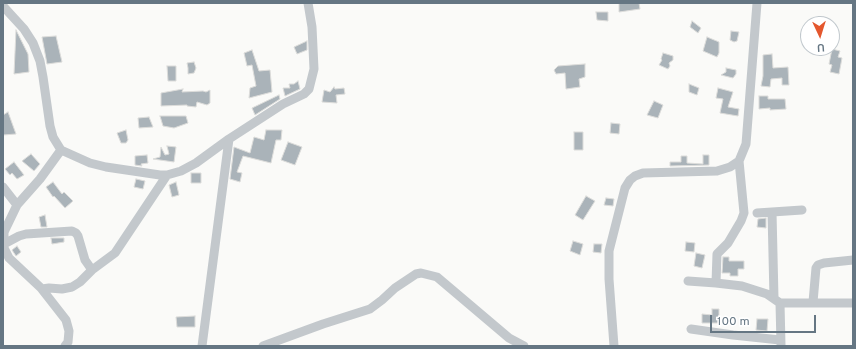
<!DOCTYPE html>
<style>
body{margin:0}
#map{position:relative;width:856px;height:349px;overflow:hidden;background:#fafaf8;font-family:Overpass,sans-serif}
canvas{display:block}
.frame{position:absolute;inset:0;border:4px solid #657683;pointer-events:none}
.north{position:absolute;left:800px;top:16px;width:40px;height:40px;box-sizing:border-box;background:#fff;border:1px solid #c1c8cd;border-radius:50%;rotate:176deg;font-size:11px;font-weight:700;line-height:16px;text-align:center;color:#657683}
.north::after{content:'';display:block;margin:auto;width:14px;height:18px;background:#e4572e;clip-path:polygon(50% 0,100% 100%,50% 72%,0 100%)}
.scale{position:absolute;left:710px;top:315px;width:106px;height:18px;box-sizing:border-box;border:2px solid #657683;border-top:0;padding-left:5px;font-size:12px;line-height:14px;white-space:nowrap;color:#657683;-webkit-text-stroke:3px #fff;paint-order:stroke}
</style>
<div id="map">
<canvas width="856" height="349"></canvas>
<div class="frame"></div>
<div class="north">U</div>
<div class="scale">100 m</div>
</div>
<script>
const c = document.querySelector('canvas').getContext('2d');
c.lineJoin = 'round';
function paint(path, color) { c.fillStyle = color; c.fill(path, 'evenodd'); }
const shape = rows => new Path2D(rows.map(r => 'M' + r).join(''));
function stroke(path, color, width, dash) { c.strokeStyle = color; c.lineWidth = width; c.lineCap = dash ? 'butt' : 'round'; c.setLineDash(dash || []); c.stroke(path); }
const building = shape([
 [619,3,639,3,640,9,619,12,619,3],
 [596,12,608,12,608,21,597,20,596,12],
 [692,21,701,28,698,33,690,27,692,21],
 [16,30,28,54,29,72,14,74,16,30],
 [731,31,739,32,737,41,734,42,730,40,731,31],
 [56,36,62,62,47,64,42,37,56,36],
 [707,37,719,42,719,53,717,57,703,51,707,37],
 [307,41,307,50,297,54,294,47,307,41],
 [832,49,840,51,838,57,842,58,839,74,830,72,832,65,829,64,832,49],
 [252,50,259,71,270,70,272,92,249,98,250,88,256,86,252,65,247,66,244,53,252,50],
 [663,53,673,56,673,60,669,63,670,66,668,69,659,65,662,60,661,59,663,53],
 [772,54,773,68,788,67,789,85,782,85,782,78,771,79,770,87,761,86,763,76,763,55,772,54],
 [194,62,196,68,194,73,188,74,188,68,187,63,194,62],
 [585,64,585,77,579,79,580,87,566,89,565,73,556,74,554,70,558,66,585,64],
 [167,66,176,66,176,81,168,81,167,66],
 [726,68,736,70,736,74,733,78,721,75,726,72,726,68],
 [298,81,300,89,285,96,283,88,290,88,289,84,294,84,298,81],
 [689,84,699,88,697,95,689,92,689,84],
 [334,87,335,89,344,88,345,94,336,95,337,103,322,102,324,90,330,92,334,87],
 [718,88,733,92,728,107,739,109,738,116,720,113,723,99,716,98,718,88],
 [183,89,182,92,203,91,206,92,210,90,210,103,207,105,197,102,196,107,187,106,187,105,161,106,161,93,183,89],
 [279,95,280,99,255,115,252,108,279,95],
 [759,96,768,96,768,99,785,99,786,109,770,110,770,108,759,109,759,96],
 [654,101,663,105,658,118,647,115,654,101],
 [8,112,16,134,3,135,3,115,8,112],
 [160,116,186,116,188,123,174,128,163,126,160,116],
 [149,117,153,127,139,128,138,118,149,117],
 [611,123,620,124,619,134,610,133,611,123],
 [126,130,128,140,126,143,121,143,117,133,126,130],
 [266,130,282,130,281,140,276,140,271,163,243,156,237,172,242,173,240,182,230,179,234,147,250,153,254,137,264,140,266,130],
 [574,132,583,132,583,150,574,150,574,132],
 [288,142,302,147,295,165,281,160,288,142],
 [167,146,176,147,174,162,153,159,160,157,161,147,165,155,169,154,167,146],
 [31,154,40,164,34,171,22,161,31,154],
 [147,155,148,163,141,164,142,166,135,165,135,156,147,155],
 [703,155,709,155,709,165,670,166,670,162,681,162,681,156,687,156,687,163,703,164,703,155],
 [14,162,24,175,17,179,12,173,10,175,5,169,14,162],
 [191,173,201,173,201,183,191,183,191,173],
 [136,179,145,181,143,189,134,187,136,179],
 [53,182,62,194,64,192,73,201,65,208,54,196,53,197,46,187,53,182],
 [176,182,179,195,172,197,169,185,176,182],
 [586,196,595,201,583,220,575,215,586,196],
 [606,198,614,199,613,206,604,205,606,198],
 [45,215,47,227,41,227,39,217,45,215],
 [766,218,766,228,757,227,758,219,766,218],
 [51,238,64,238,64,242,52,244,51,238],
 [573,241,583,244,580,255,570,251,573,241],
 [686,242,695,243,694,252,685,251,686,242],
 [594,244,602,244,601,253,593,252,594,244],
 [17,246,21,252,16,256,12,250,17,246],
 [696,253,705,255,702,268,694,266,696,253],
 [723,257,729,257,729,261,744,261,744,269,738,269,738,276,730,276,730,273,722,273,723,257],
 [712,309,719,309,719,323,702,323,702,314,712,315,712,309],
 [195,316,195,327,177,327,176,317,195,316],
 [757,319,768,319,767,331,756,330,757,319]
]);
const minor = shape([
 [3,6,24,29,33,43,40,61,43,77,50,126,53,137,61,150,90,163,106,167,160,175,167,175,181,171,196,163,229,139,283,104,304,94,309,89,314,69,312,27,308,3],
 [61,150,40,179,17,205,4,232,4,248,9,258,41,288,66,320,69,331,68,342,65,346],
 [3,187,17,205],
 [772,212,802,210],
 [757,213,772,212,774,298],
 [4,244,19,236,26,234,72,231,76,233,78,236,85,260,92,270,115,253,167,175],
 [688,281,716,283,742,286,767,294,780,303,853,303],
 [716,283,717,254,728,243,741,221,744,213,739,161,746,144,757,3],
 [42,289,49,288,62,289,72,287,80,282,92,270],
 [813,302,816,268,818,265,824,263,853,260],
 [780,303,781,345],
 [691,329,733,335,780,340],
 [202,346,229,139],
 [263,346,323,324,370,309,382,300,395,288,416,274,421,273,437,277,509,338,524,346],
 [614,346,609,279,609,251,625,188,630,180,635,176,643,173,717,171,730,167,739,161]
]);
paint(building, '#aab3b9');
stroke(building, '#dcdcda', 1);
stroke(minor, '#c3c8cc', 9);
</script>
